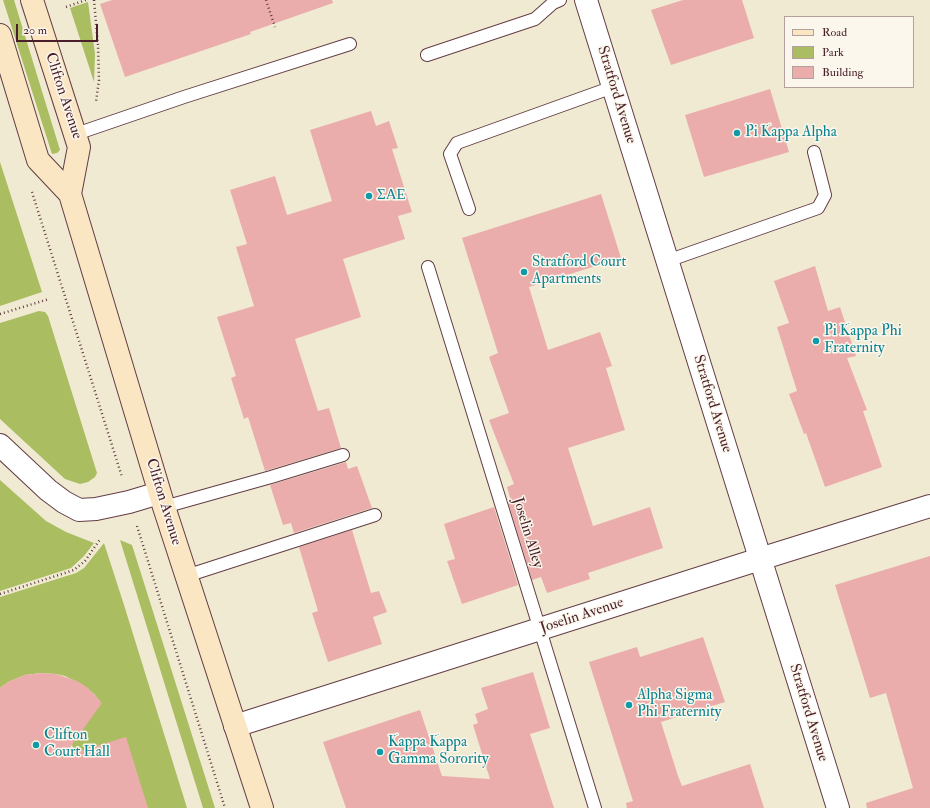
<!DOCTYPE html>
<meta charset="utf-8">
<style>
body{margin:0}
#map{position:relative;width:930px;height:808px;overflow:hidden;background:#f0ead2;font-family:"IM FELL Double Pica",serif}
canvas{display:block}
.legend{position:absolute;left:784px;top:16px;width:130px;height:72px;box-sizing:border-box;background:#fbf7ec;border:1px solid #b4a19f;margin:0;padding:5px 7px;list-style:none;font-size:12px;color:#4a1f2b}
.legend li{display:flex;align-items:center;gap:8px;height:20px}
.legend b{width:20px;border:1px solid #b4a19f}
.scale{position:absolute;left:16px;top:24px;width:82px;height:18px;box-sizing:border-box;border:2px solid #4a1f2b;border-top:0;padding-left:5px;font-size:12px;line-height:14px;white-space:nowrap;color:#4a1f2b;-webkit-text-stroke:3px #fbf7ec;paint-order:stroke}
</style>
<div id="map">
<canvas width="930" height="808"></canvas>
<ul class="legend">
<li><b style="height:5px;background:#fbe6c4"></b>Road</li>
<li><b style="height:11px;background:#aabd61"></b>Park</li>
<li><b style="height:11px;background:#ebadab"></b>Building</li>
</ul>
<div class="scale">20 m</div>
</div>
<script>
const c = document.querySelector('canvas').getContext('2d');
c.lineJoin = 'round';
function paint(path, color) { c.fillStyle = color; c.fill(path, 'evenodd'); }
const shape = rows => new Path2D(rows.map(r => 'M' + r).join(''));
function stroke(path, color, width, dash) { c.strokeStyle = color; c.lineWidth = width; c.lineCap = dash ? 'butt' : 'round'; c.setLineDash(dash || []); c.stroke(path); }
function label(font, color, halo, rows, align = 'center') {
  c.font = font + ' "IM FELL Double Pica",serif'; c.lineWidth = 3; c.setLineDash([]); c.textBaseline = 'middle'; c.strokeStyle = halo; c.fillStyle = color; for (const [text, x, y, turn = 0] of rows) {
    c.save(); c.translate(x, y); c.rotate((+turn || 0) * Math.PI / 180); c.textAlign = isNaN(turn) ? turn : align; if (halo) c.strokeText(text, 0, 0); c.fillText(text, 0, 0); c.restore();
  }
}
const green = shape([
 [3,0,14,0,60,150,57,153,52,154],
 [88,2,95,54,94,82,70,8],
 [0,162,42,292,0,306],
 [39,311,45,312,48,316,97,473,95,477,88,482,80,484,65,479,0,419,0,323],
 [0,480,46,521,66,532,94,543,84,556,71,568,0,591],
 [120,540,132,545,215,808,203,808],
 [104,543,124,605,187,808,148,808,75,753,68,734,101,703,94,694,83,685,65,676,56,674,41,673,25,675,8,682,0,688,0,597,76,573,84,568]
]);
const building = shape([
 [112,0,332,0,333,3,250,32,251,34,125,77,100,4],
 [683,0,742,0,754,38,671,65,651,10],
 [770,89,789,152,704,177,685,115],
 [371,111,376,126,389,121,398,148,392,149,412,212,398,216,405,239,343,259,361,317,295,339,318,411,329,408,341,448,265,471,248,417,244,419,231,378,236,376,217,317,254,306,236,247,247,244,230,190,275,176,287,215,332,201,310,130],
 [601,194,621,258,529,287,548,350,600,332,612,366,606,368,625,430,568,448,593,526,650,507,663,548,588,573,590,579,547,593,541,577,532,580,508,502,511,501,507,487,514,484,489,420,509,413,489,357,498,353,462,238],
 [815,266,828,311,840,307,856,356,847,358,867,410,863,411,882,467,825,487,806,433,804,434,789,394,797,391,777,327,789,323,774,281],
 [346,462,348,469,357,466,372,508,294,533,291,523,283,525,270,485],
 [494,507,518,585,462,604,447,561,455,559,444,524],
 [352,530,371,593,379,591,387,612,373,617,382,644,328,662,312,613,318,611,299,547],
 [930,556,930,808,867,808,866,803,913,788,886,693,870,698,835,585],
 [703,637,725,702,661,722,678,776,682,786,750,764,764,808,627,808,626,803,633,801,589,662,637,647,640,657],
 [533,672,550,728,530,734,554,808,346,808,323,742,420,710,442,776,490,779,473,725,478,723,475,714,488,709,481,688],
 [41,673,56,674,77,681,88,688,102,703,64,756,126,737,148,808,0,808,0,688,8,682,25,675]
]);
const path = shape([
 [94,0,98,45,99,80,96,102],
 [266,0,275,27],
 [66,7,86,0],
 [32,192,122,477],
 [0,314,49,299],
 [137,526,225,808],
 [0,594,74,570,85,561,101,538]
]);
const lane = shape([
 [427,55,535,19,553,3,560,0],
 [76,134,184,97,350,44],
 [469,209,450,154,457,143,613,87],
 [667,261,818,208,825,195,814,152],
 [428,267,595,808],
 [164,507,271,477,343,455],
 [186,576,375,515]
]);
const street = shape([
 [586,0,838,808],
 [0,445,48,490,64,502,79,510,96,509,129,502,159,493],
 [235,726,760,559,930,506]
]);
const secondary = shape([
 [32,0,79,147,70,194],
 [0,35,38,160,70,194,164,507,262,808]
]);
const markers = [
 [737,133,4,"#0f9aa8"],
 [369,196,4,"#0f9aa8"],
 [524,272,4,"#0f9aa8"],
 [816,341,4,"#0f9aa8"],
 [629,705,4,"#0f9aa8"],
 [36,745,4,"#0f9aa8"],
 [380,752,4,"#0f9aa8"]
];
const streetNames = [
 ["Stratford Avenue",616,95,73],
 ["Clifton Avenue",63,96,72],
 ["Stratford Avenue",712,404,73],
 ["Clifton Avenue",163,502,73],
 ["Joselin Alley",527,533,73],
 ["Joselin Avenue",582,616,-18],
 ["Stratford Avenue",808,713,73]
];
const cultureNames = [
 ["Pi Kappa Alpha",745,133],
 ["ΣΑΕ",377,196],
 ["Stratford Court",532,263],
 ["Apartments",532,280],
 ["Pi Kappa Phi",824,332],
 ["Fraternity",824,349],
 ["Alpha Sigma",637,696],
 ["Phi Fraternity",637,713],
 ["Clifton",44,736],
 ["Court Hall",44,753],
 ["Kappa Kappa",388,743],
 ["Gamma Sorority",388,760]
];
paint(green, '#aabd61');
paint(building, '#ebadab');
stroke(lane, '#633d44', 14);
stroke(street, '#633d44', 24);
stroke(secondary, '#633d44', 24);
stroke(path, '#633d44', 2.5, [1, 3]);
stroke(lane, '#fff', 12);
stroke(street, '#fff', 22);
stroke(secondary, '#fbe6c4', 22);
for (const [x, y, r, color] of markers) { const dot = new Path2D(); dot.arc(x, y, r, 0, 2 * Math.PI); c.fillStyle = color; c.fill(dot); stroke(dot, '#fbf7ec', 1.5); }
label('15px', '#4a1f2b', '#fbf7ec', streetNames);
label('15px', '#0d838f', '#fbf7ec', cultureNames, 'left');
</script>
